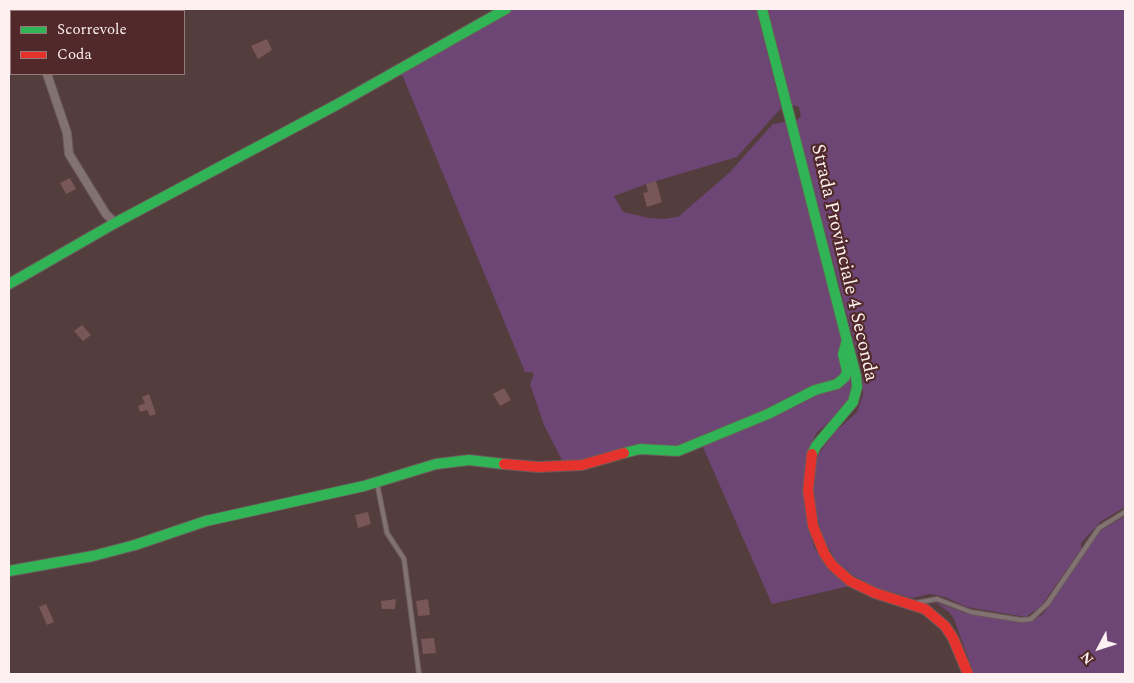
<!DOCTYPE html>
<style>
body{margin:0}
#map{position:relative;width:1134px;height:683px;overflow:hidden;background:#543d3d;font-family:Spectral,serif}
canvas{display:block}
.frame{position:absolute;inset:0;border:10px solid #fcf1f0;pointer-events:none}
.legend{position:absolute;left:10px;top:10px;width:175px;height:65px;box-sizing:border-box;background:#52292a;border:1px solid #967979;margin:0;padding:6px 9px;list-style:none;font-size:15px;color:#fcf1f0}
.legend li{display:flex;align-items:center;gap:10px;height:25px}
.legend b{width:25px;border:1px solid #967979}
.north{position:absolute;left:1074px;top:623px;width:50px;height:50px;-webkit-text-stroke:4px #52292a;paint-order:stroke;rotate:230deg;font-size:14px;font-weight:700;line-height:20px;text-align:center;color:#fcf1f0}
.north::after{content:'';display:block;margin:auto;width:18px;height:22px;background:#fcf1f0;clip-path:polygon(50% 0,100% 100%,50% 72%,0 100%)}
</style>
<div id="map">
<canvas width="1134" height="683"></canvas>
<div class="frame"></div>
<ul class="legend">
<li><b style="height:6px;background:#30b455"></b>Scorrevole</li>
<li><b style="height:6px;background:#e5322d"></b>Coda</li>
</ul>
<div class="north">N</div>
</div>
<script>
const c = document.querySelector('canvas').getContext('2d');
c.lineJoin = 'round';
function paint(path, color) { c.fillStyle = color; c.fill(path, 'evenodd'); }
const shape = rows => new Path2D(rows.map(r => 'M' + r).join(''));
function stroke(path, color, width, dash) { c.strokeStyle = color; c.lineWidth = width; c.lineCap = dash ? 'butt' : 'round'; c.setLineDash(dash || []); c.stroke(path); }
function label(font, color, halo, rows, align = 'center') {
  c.font = font + ' Spectral,serif'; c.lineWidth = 4.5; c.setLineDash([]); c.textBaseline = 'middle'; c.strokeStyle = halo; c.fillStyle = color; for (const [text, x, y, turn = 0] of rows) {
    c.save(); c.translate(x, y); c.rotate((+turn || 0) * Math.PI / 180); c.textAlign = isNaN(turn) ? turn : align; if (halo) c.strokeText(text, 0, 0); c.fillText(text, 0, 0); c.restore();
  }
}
const green = shape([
 [514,9,756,9,781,108,737,157,646,184,614,196,623,212,649,218,664,219,678,217,729,173,773,124,785,122,842,342,843,371,839,379,688,444,587,461,563,462,544,425,530,384,534,374,531,372,525,372,401,72],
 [768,9,1125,9,1125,507,1100,522,1081,543,1081,549,1041,606,1026,617,967,607,945,597,930,594,912,598,875,587,853,575,836,561,823,538,815,509,813,476,818,455,835,432,857,412,863,395,863,373,871,371,869,365,861,367,796,121,801,116,799,107,792,105],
 [850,373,851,391,848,401,839,414,817,432,807,452,803,493,809,531,814,547,829,571,849,586,772,604,702,445],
 [1125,516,1125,674,974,674,954,619,949,612,935,602,968,614,1030,622,1043,614,1100,531]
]);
const building = shape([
 [267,39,272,50,258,59,251,46],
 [70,178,76,189,66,194,60,183],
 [656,181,662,202,647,207,643,193,648,192,646,184],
 [82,325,91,335,83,341,74,331],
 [504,388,511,400,500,406,493,394],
 [149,394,156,414,150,416,147,410,140,412,138,406,145,403,142,397],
 [368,512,371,524,358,528,355,515],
 [396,599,395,609,382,609,381,601],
 [428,599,430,615,418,616,416,601],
 [46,604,54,622,47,625,39,607],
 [434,638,436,653,423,654,421,639]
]);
const lane = shape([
 [377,483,387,533,404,559,419,674],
 [915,603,937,599,971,612,1021,620,1031,619,1047,604,1099,528,1125,512]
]);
const street = shape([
 [19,9,20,11],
 [47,74,67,133,69,154,106,214,115,223]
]);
const fast = shape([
 [762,9,856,376,857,387,853,402,816,446,812,454],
 [9,284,115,223,338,104,506,9],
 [624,453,640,449,678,451,768,414,815,390,837,384,845,377,847,371,843,354,847,340],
 [9,571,93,556,135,545,206,521,364,486,436,464,469,460,504,464]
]);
const jam = shape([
 [812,454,808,490,813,526,824,553,832,565,850,581,875,593,925,609,945,626,953,638,968,674],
 [504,464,538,467,582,465,624,453]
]);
const streetNames = [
 ["Strada Provinciale 4 Seconda",843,263,77]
];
paint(green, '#6e4675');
paint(building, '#795658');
stroke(lane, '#6b5a5b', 6);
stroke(street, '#6b5a5b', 10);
stroke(fast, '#6b5a5b', 12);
stroke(jam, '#6b5a5b', 12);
stroke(lane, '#837272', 4);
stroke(street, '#837272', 8);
stroke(fast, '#30b455', 10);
stroke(jam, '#e5322d', 10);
label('19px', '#fcf1f0', '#52292a', streetNames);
</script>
